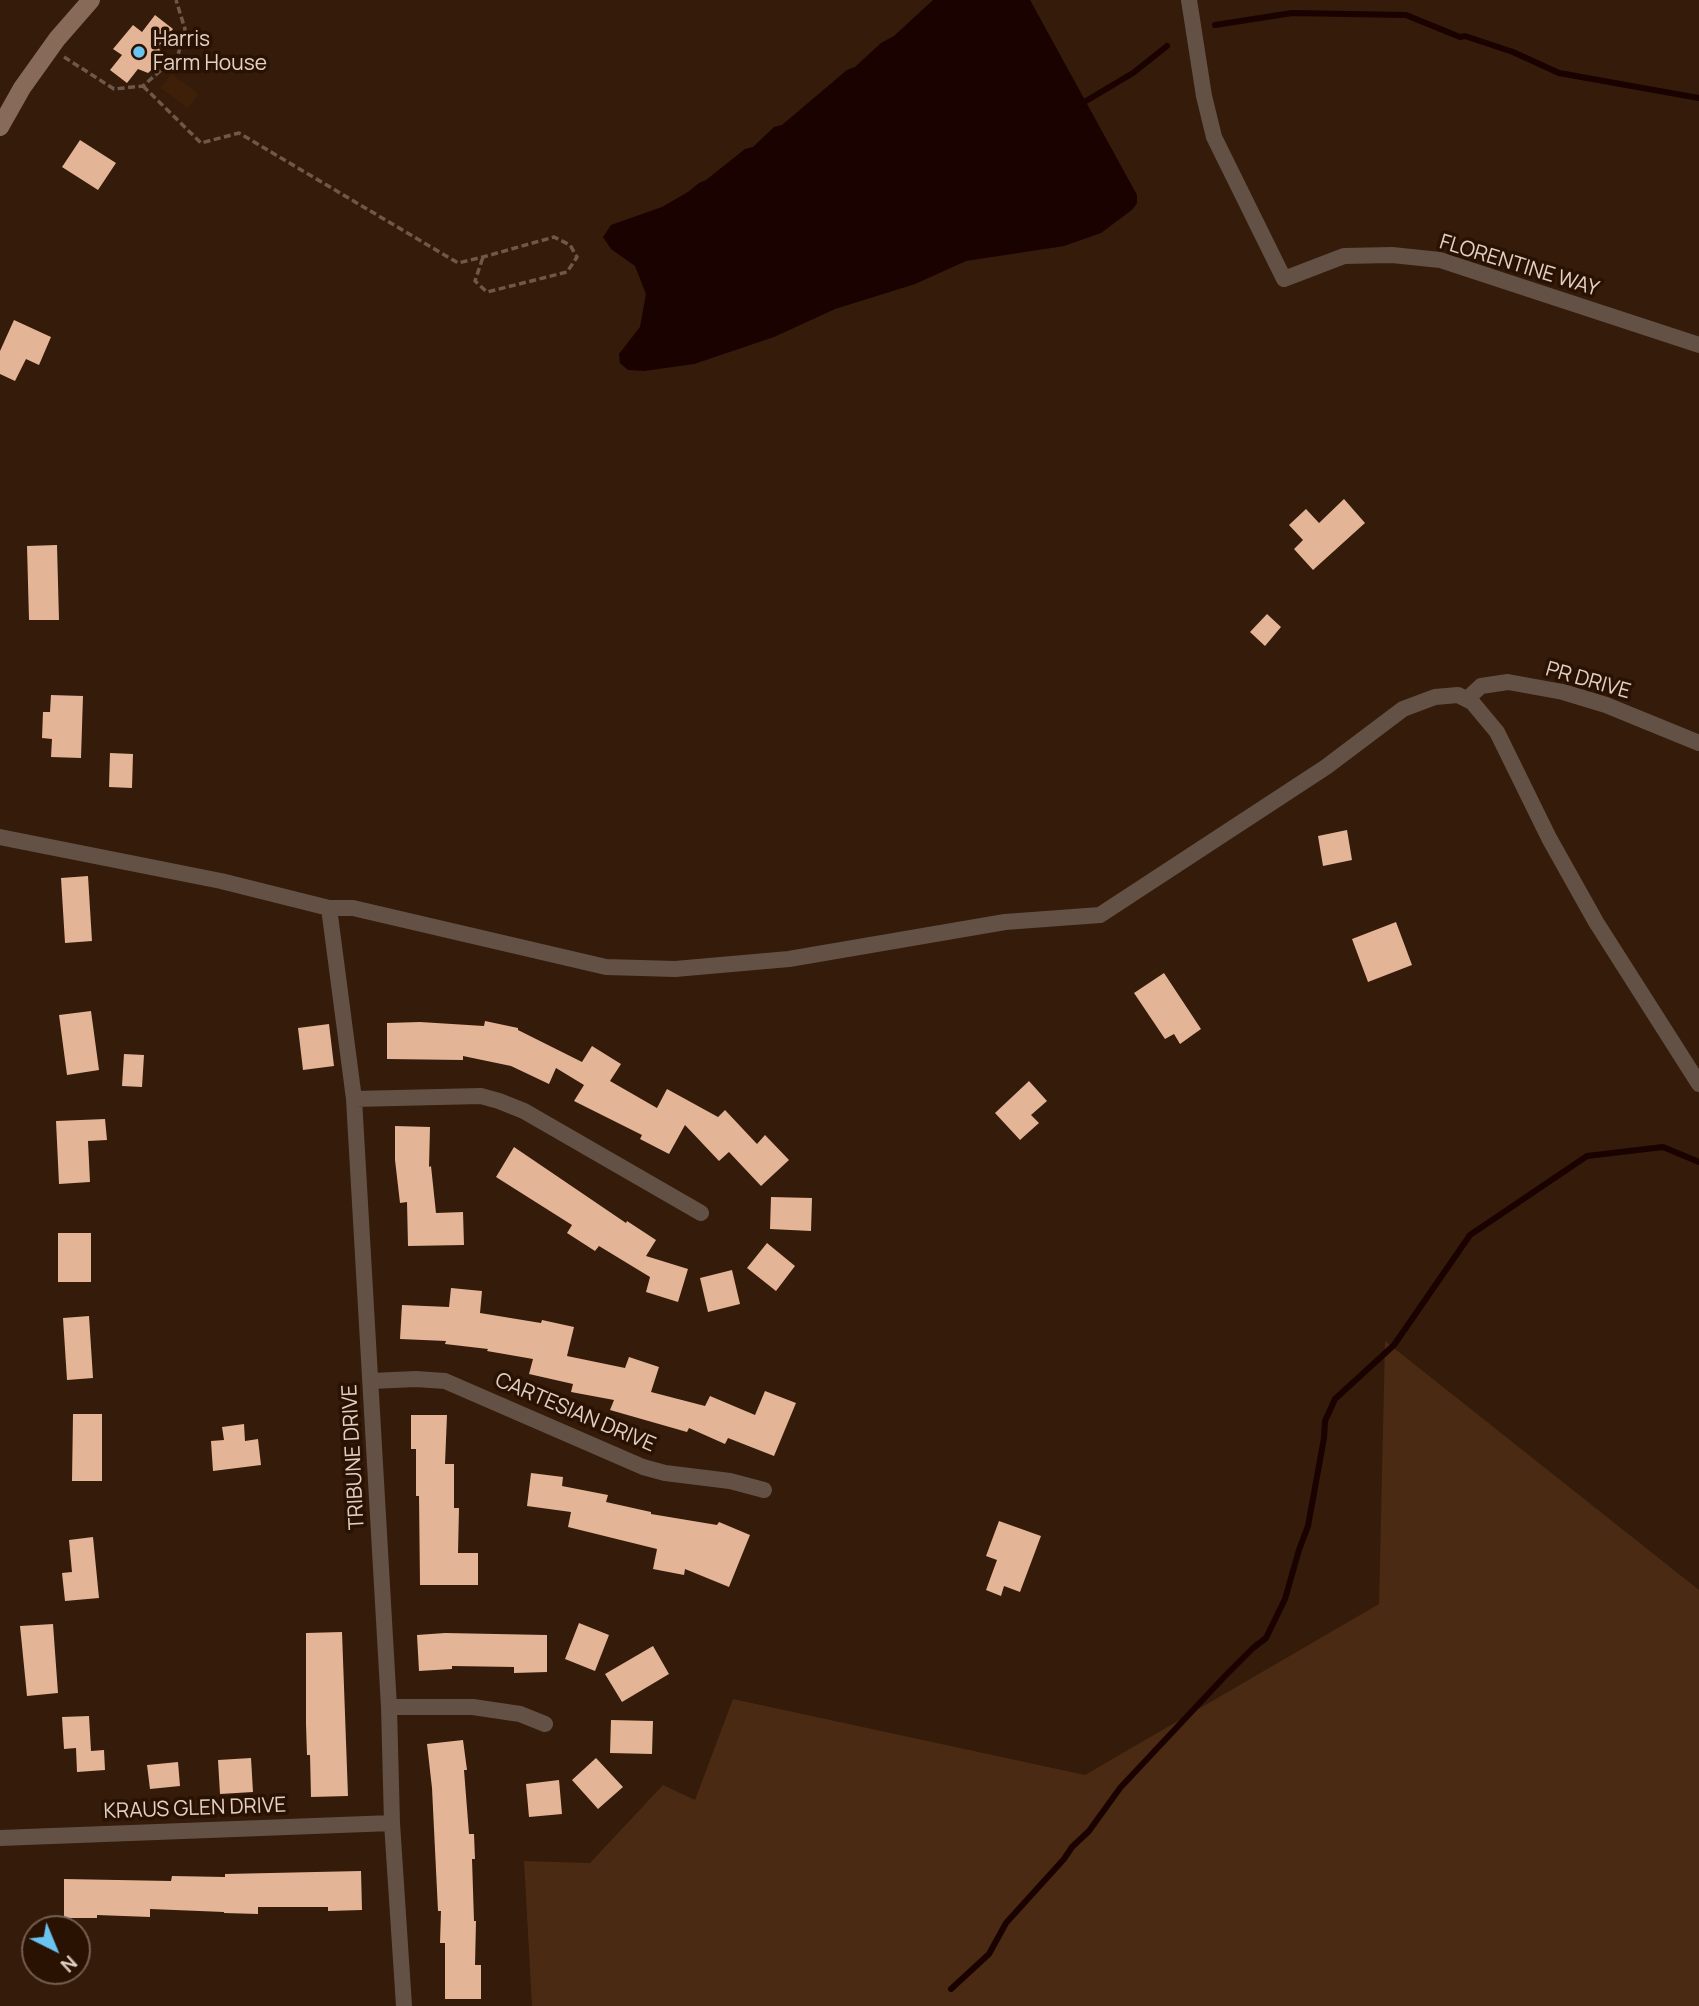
<!DOCTYPE html>
<style>
body{margin:0}
#map{position:relative;width:1699px;height:2006px;overflow:hidden;background:#341b0a;font-family:Manrope,sans-serif}
canvas{display:block}
.north{position:absolute;left:21px;top:1915px;width:70px;height:70px;box-sizing:border-box;background:#2a1202;border:2px solid #745e50;border-radius:50%;rotate:137deg;font-size:19px;font-weight:700;line-height:28px;text-align:center;color:#e2d0c5}
.north::after{content:'';display:block;margin:auto;width:24px;height:32px;background:#6ac3f1;clip-path:polygon(50% 0,100% 100%,50% 72%,0 100%)}
</style>
<div id="map">
<canvas width="1699" height="2006"></canvas>
<div class="north">N</div>
</div>
<script>
const c = document.querySelector('canvas').getContext('2d');
c.lineJoin = 'round';
function paint(path, color) { c.fillStyle = color; c.fill(path, 'evenodd'); }
const shape = rows => new Path2D(rows.map(r => 'M' + r).join(''));
function stroke(path, color, width, dash) { c.strokeStyle = color; c.lineWidth = width; c.lineCap = dash ? 'butt' : 'round'; c.setLineDash(dash || []); c.stroke(path); }
function label(font, color, halo, rows, align = 'center') {
  c.font = font + ' Manrope,sans-serif'; c.lineWidth = 7; c.setLineDash([]); c.textBaseline = 'middle'; c.strokeStyle = halo; c.fillStyle = color; for (const [text, x, y, turn = 0] of rows) {
    c.save(); c.translate(x, y); c.rotate((+turn || 0) * Math.PI / 180); c.textAlign = isNaN(turn) ? turn : align; if (halo) c.strokeText(text, 0, 0); c.fillText(text, 0, 0); c.restore();
  }
}
const built = shape([
 [171,74,199,94,188,108,160,88]
]);
const green = shape([
 [1385,1341,1699,1590,1699,2006,532,2006,524,1861,590,1863,663,1785,695,1800,733,1699,1085,1775,1379,1604]
]);
const water = shape([
 [933,0,1030,0,1137,195,1137,203,1133,209,1101,233,1064,246,966,261,915,284,835,309,774,337,694,364,644,371,628,370,620,363,619,354,640,327,646,294,635,266,611,249,603,237,611,225,662,207,688,192,699,183,706,180,745,149,753,147,774,127,782,125,847,70,855,67,881,43,894,36]
]);
const stream = shape([
 [1215,25,1292,13,1406,15,1460,37,1465,36,1513,52,1559,73,1699,98],
 [1081,104,1133,73,1167,46],
 [951,1989,989,1954,1006,1923,1064,1859,1072,1847,1089,1831,1120,1788,1225,1676,1253,1648,1266,1638,1285,1599,1299,1550,1308,1526,1324,1438,1325,1421,1335,1399,1394,1345,1470,1235,1587,1156,1663,1147,1699,1162]
]);
const building = shape([
 [155,15,173,29,158,47,163,55,158,64,148,73,138,69,127,83,110,70,122,55,113,49,133,25,142,32],
 [80,140,116,163,98,190,62,167],
 [14,320,51,337,39,365,26,359,15,381,0,374,0,351],
 [1344,499,1365,523,1313,570,1294,549,1303,540,1289,525,1306,509,1319,523],
 [57,545,59,620,29,620,27,546],
 [1267,614,1281,627,1265,646,1250,632],
 [51,695,83,696,81,758,51,757,52,739,42,738,43,712,50,712],
 [110,753,133,754,132,788,109,787],
 [1347,830,1352,860,1323,866,1318,836],
 [88,876,92,941,65,943,61,878],
 [1396,922,1412,965,1368,982,1352,939],
 [1164,973,1201,1029,1180,1044,1174,1034,1165,1039,1134,993],
 [91,1011,99,1070,67,1075,59,1015],
 [485,1021,518,1028,518,1030,582,1062,592,1046,621,1064,610,1081,657,1108,667,1089,718,1117,725,1110,757,1144,765,1135,789,1160,761,1186,729,1152,719,1161,685,1125,669,1154,640,1139,642,1135,574,1101,584,1085,556,1068,549,1084,511,1066,463,1056,463,1060,387,1059,387,1023,420,1022,484,1026],
 [329,1024,334,1066,303,1070,298,1028],
 [124,1054,144,1055,142,1087,122,1086],
 [1029,1081,1047,1101,1031,1115,1039,1123,1020,1140,995,1113],
 [105,1119,107,1140,88,1141,90,1182,59,1184,56,1121],
 [395,1126,430,1127,429,1167,431,1166,436,1213,463,1212,464,1245,408,1246,407,1202,400,1203,395,1160],
 [514,1147,626,1223,627,1221,656,1240,646,1256,688,1269,678,1302,646,1292,650,1277,599,1246,595,1251,567,1233,572,1225,496,1177],
 [771,1197,812,1198,811,1231,770,1229],
 [58,1233,91,1233,91,1282,58,1282],
 [767,1243,795,1266,776,1291,747,1268],
 [732,1270,740,1304,708,1312,700,1278],
 [451,1288,482,1291,480,1313,541,1323,542,1320,574,1327,567,1356,625,1368,629,1357,659,1367,651,1392,705,1406,710,1396,755,1415,765,1391,796,1403,774,1456,728,1438,725,1444,689,1428,687,1432,610,1410,614,1400,571,1392,573,1384,529,1374,533,1359,487,1351,488,1349,445,1344,446,1341,400,1339,402,1305,449,1307],
 [89,1316,93,1378,67,1380,63,1318],
 [73,1414,102,1414,102,1481,72,1481],
 [411,1415,447,1415,445,1464,454,1464,454,1508,459,1508,458,1553,478,1553,478,1585,420,1585,419,1496,416,1496,416,1449,411,1449],
 [244,1424,245,1441,258,1439,261,1465,213,1471,211,1441,224,1440,222,1427],
 [531,1473,563,1477,562,1486,608,1495,606,1502,651,1512,651,1514,717,1525,719,1522,750,1535,729,1587,685,1569,684,1575,653,1569,657,1549,568,1527,571,1512,527,1506],
 [999,1521,1041,1536,1020,1592,1004,1586,1001,1596,986,1590,997,1560,986,1556],
 [93,1537,99,1598,65,1601,62,1573,72,1572,69,1540],
 [579,1623,609,1635,595,1671,565,1659],
 [53,1624,58,1693,27,1696,20,1626],
 [342,1632,348,1796,311,1797,310,1755,307,1755,306,1724,306,1633],
 [445,1633,547,1635,547,1672,514,1673,514,1667,452,1666,452,1669,419,1671,417,1635],
 [653,1646,669,1674,622,1702,605,1674],
 [89,1716,91,1751,104,1750,105,1770,77,1772,76,1748,64,1749,62,1717],
 [611,1720,653,1721,652,1754,610,1753],
 [463,1740,467,1770,464,1770,469,1834,474,1834,475,1859,472,1859,474,1921,476,1921,475,1965,481,1965,481,1999,445,1999,445,1943,440,1943,441,1911,438,1911,432,1788,427,1744],
 [251,1758,253,1792,220,1794,218,1760],
 [596,1758,623,1787,598,1809,572,1780],
 [178,1762,180,1786,150,1789,147,1765],
 [559,1780,562,1814,529,1817,526,1784],
 [361,1871,362,1910,328,1911,328,1907,258,1907,258,1914,224,1913,224,1912,150,1909,150,1917,97,1915,97,1918,64,1918,64,1879,171,1881,172,1876,225,1877,225,1874]
]);
const path = shape([
 [64,57,114,89,143,86,178,55,185,29,176,0],
 [143,86,201,143,239,133,458,263,483,257,554,237,570,245,577,257,567,272,487,292,475,281,483,257]
]);
const street = shape([
 [1189,0,1204,96,1214,137,1284,279,1344,256,1392,255,1440,260,1699,345],
 [1467,699,1481,686,1508,682,1563,692,1606,705,1699,743],
 [0,837,221,881,329,908,353,908,606,967,675,969,789,959,1005,922,1100,915,1326,767,1403,709,1435,697,1458,695,1472,702,1497,732,1549,838,1596,922,1699,1084],
 [329,908,354,1099,389,1707,392,1823,404,2006],
 [354,1099,481,1096,499,1101,524,1111,701,1213],
 [371,1381,416,1379,445,1381,643,1467,665,1473,730,1481,764,1490],
 [389,1707,473,1707,520,1714,545,1724],
 [0,1838,392,1823]
]);
const secondary = shape([
 [0,127,22,88,57,39,91,0]
]);
const markers = [
 [139,52,7,"#6ac3f1"]
];
const poiNames = [
 ["Harris",153,40],
 ["Farm House",153,64]
];
const streetNames = [
 ["FLORENTINE WAY",1519,266,17],
 ["PR DRIVE",1588,681,16],
 ["CARTESIAN DRIVE",575,1413,23],
 ["TRIBUNE DRIVE",354,1457,-93],
 ["KRAUS GLEN DRIVE",195,1809,-2]
];
paint(built, '#3e1f08');
paint(green, '#4b2a13');
paint(water, '#1a0200');
stroke(stream, '#1a0200', 6);
paint(building, '#e4b497');
stroke(path, '#6e5849', 3.5, [7, 3.5]);
stroke(street, '#635145', 16);
stroke(secondary, '#886a58', 18);
for (const [x, y, r, color] of markers) { const dot = new Path2D(); dot.arc(x, y, r, 0, 2 * Math.PI); c.fillStyle = color; c.fill(dot); stroke(dot, '#2a1202', 2.5); }
label('21px', '#e2d0c5', '#2a1202', poiNames, 'left');
label('21px', '#e2d0c5', '#2a1202', streetNames);
</script>
